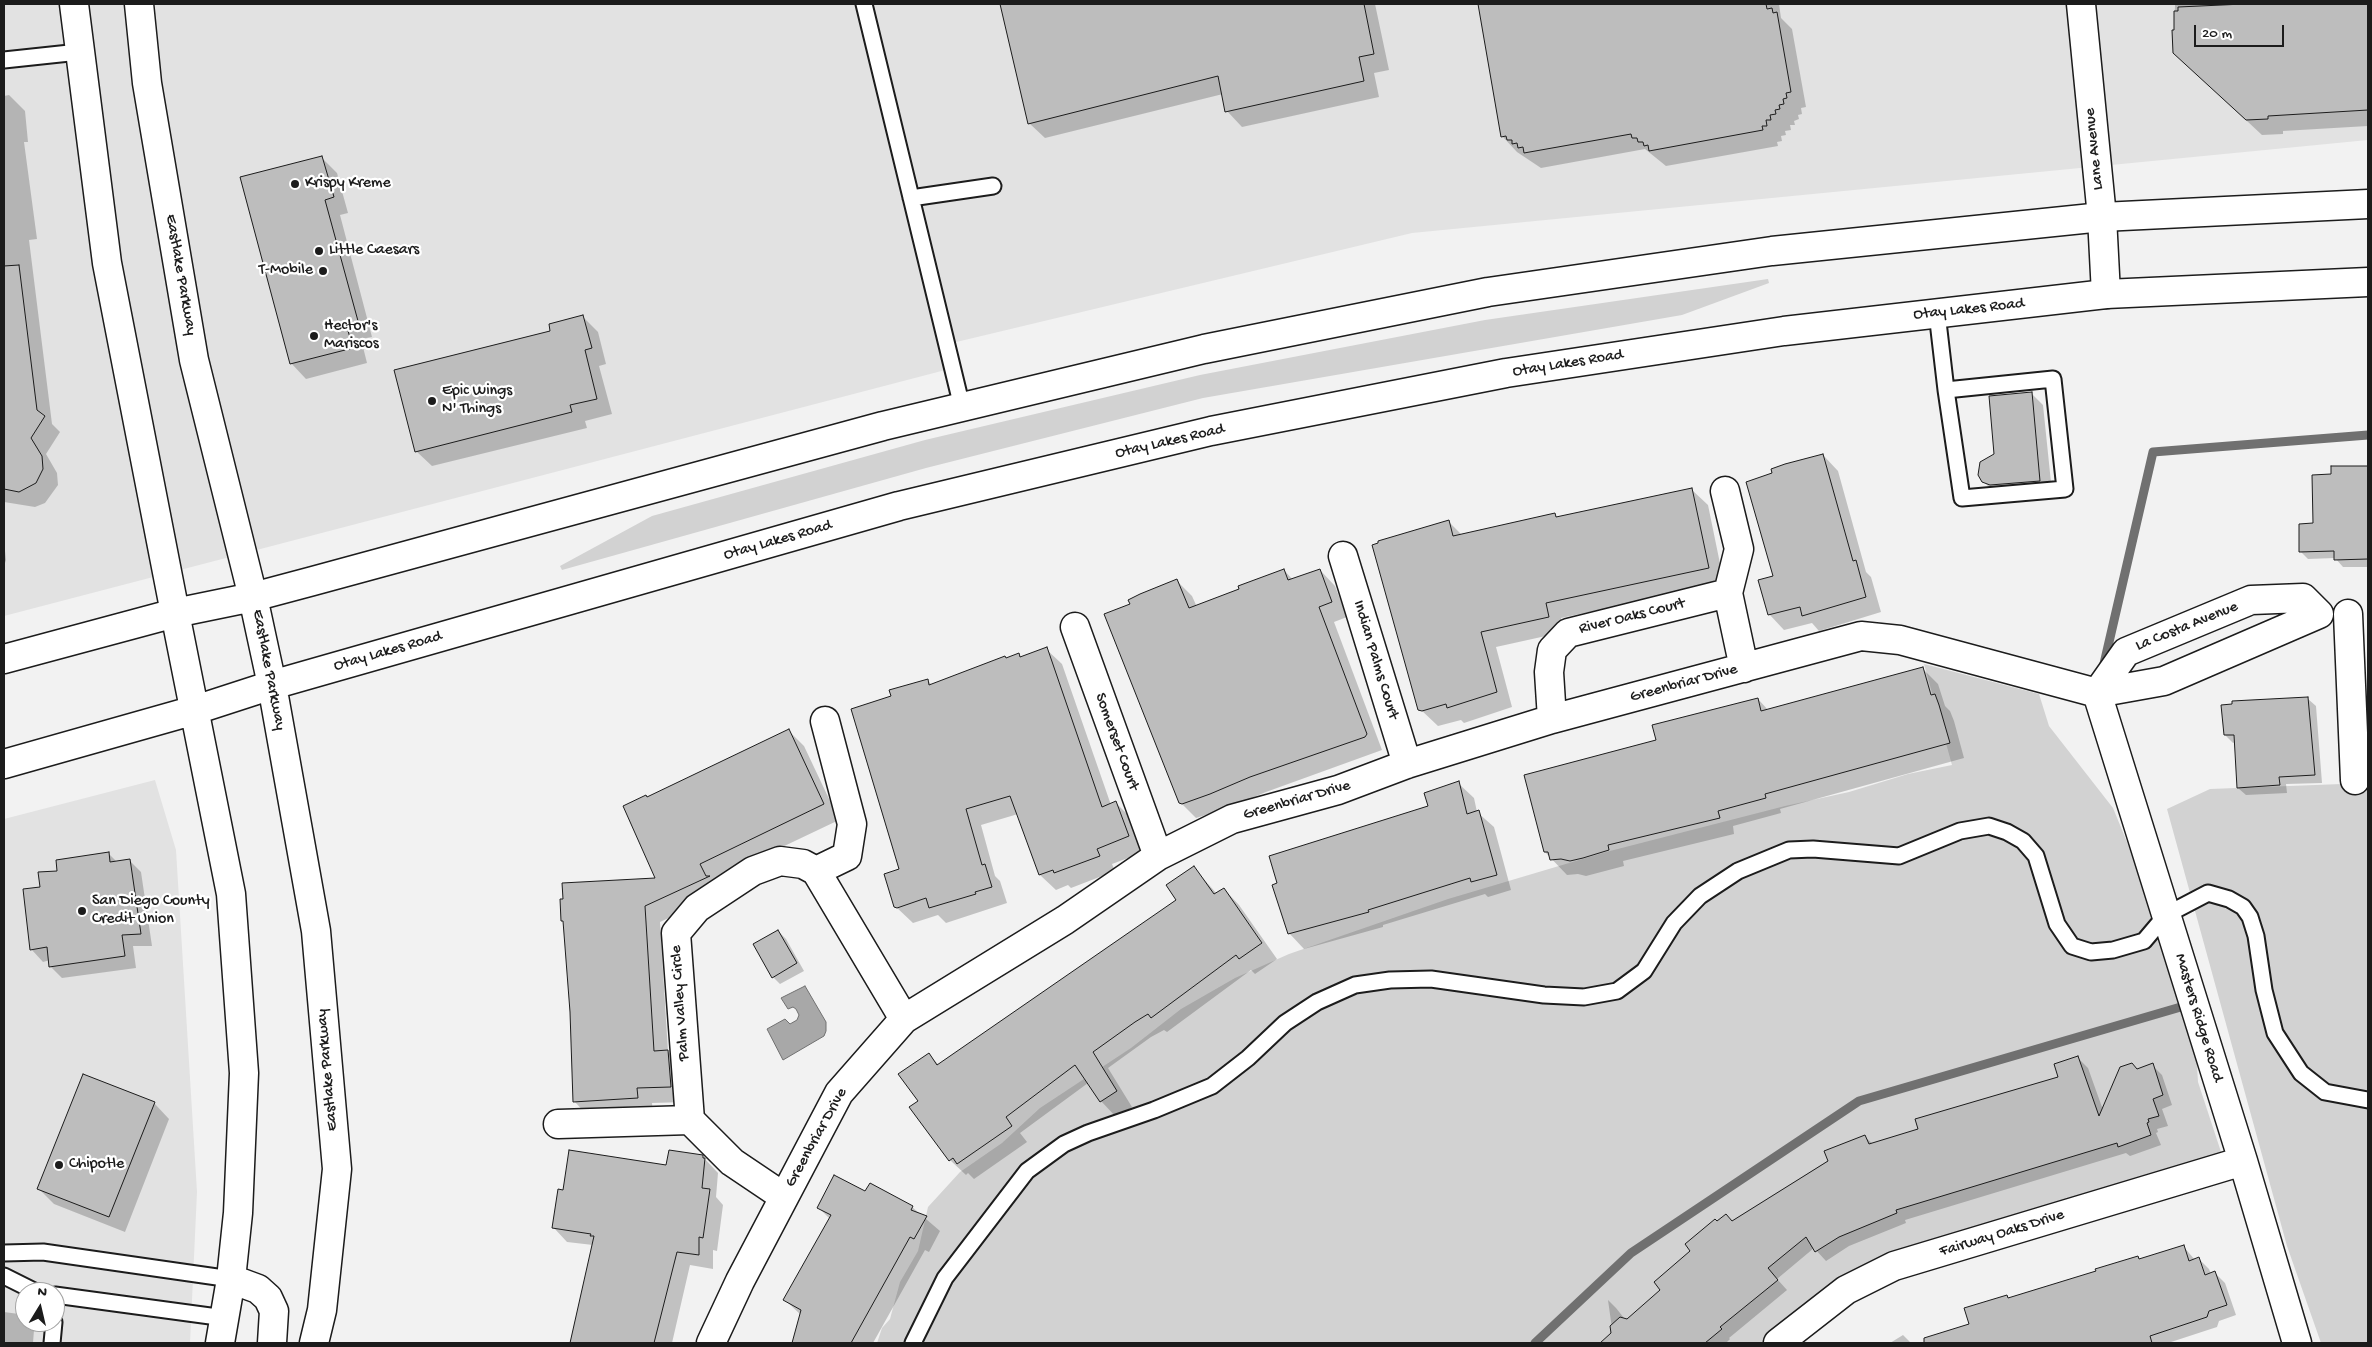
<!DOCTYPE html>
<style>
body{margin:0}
#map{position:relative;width:2372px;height:1347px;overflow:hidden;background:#f2f2f2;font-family:"Gochi Hand",sans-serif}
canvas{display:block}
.frame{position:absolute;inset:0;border:5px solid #1c1c1c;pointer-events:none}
.north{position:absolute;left:15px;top:1282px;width:50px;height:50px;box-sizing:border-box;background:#fff;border:1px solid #a4a4a4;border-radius:50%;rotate:9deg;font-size:14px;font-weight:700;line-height:20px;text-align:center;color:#1c1c1c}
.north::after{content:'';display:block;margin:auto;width:18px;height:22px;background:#1c1c1c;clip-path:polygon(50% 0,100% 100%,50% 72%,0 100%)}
.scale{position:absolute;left:2194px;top:25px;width:90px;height:22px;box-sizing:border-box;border:2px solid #1c1c1c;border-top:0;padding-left:6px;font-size:15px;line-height:18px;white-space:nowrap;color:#1c1c1c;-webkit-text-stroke:4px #fff;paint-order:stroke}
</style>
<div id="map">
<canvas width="2372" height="1347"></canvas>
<div class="frame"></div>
<div class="north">N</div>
<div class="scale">20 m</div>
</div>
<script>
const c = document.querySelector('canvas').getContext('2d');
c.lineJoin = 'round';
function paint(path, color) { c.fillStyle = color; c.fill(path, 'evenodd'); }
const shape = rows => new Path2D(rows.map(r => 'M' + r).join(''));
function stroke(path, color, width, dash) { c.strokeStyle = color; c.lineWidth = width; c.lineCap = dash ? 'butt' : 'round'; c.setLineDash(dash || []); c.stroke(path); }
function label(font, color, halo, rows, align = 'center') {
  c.font = font + ' "Gochi Hand",sans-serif'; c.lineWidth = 4.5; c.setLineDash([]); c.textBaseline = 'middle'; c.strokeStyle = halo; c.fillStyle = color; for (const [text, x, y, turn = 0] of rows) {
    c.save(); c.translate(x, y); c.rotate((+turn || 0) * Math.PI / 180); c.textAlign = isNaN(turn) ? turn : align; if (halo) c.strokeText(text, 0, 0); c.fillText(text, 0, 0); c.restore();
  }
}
const built = shape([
 [4,4,2368,4,2368,140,1412,233,948,344,953,368,4,616],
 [155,780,176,850,197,1192,190,1343,4,1343,4,819],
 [25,1292,55,1292,55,1322,25,1322]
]);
const green = shape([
 [1768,279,1769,283,1682,315,1203,398,926,468,562,570,560,566,652,516,925,440,1200,375,1485,320],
 [1924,664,2039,694,2049,726,2113,808,2193,1003,2198,1082,2222,1155,1907,1259,1789,1343,877,1343,882,1328,890,1319,900,1282,918,1251,928,1207,960,1172,1002,1143,1040,1108,1131,1048,1181,1009,1235,978,1289,954,1448,899,1606,852,1785,806,1849,792,1908,774,1952,765],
 [2368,783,2368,1343,2321,1343,2287,1246,2167,809,2210,789]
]);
const water = shape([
 [805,986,826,1022,826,1031,824,1036,783,1060,767,1029,785,1019,790,1024,797,1020,799,1015,796,1009,793,1007,788,1009,781,998,805,986]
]);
const shadow = shape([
 [1001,4,1375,4,1389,70,1374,73,1379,97,1242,127,1227,111,1223,94,1045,138,1029,123],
 [1479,4,1779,4,1781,18,1792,29,1806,107,1801,108,1802,114,1798,115,1799,119,1794,121,1795,125,1790,125,1791,130,1785,131,1786,135,1781,136,1782,141,1777,142,1778,146,1666,166,1645,149,1541,168,1517,152,1502,136],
 [2175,4,2368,4,2368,126,2283,131,2283,134,2262,135,2174,53],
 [9,95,25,111,28,142,24,142,37,239,29,240,52,424,60,432,46,454,57,473,58,485,45,503,35,507,4,502,4,96],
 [322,158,337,173,348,213,340,215,372,337,361,339,367,363,306,379,291,363],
 [582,316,598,332,606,364,599,366,612,414,585,421,587,428,432,466,416,451,552,331],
 [2031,393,2043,405,2052,492,1995,493,1983,481],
 [1823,455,1838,471,1866,572,1871,577,1881,612,1819,631,1812,623,1784,630,1769,614,1774,577],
 [2333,467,2368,467,2368,567,2343,567,2335,558,2308,559,2300,551,2315,525,2333,476],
 [1692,490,1708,505,1724,583,1561,618,1564,632,1496,647,1512,707,1464,723,1461,720,1438,726,1420,709,1448,521,1462,535,1554,515,1558,518],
 [4,542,6,560,4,566],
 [1284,570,1293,580,1320,570,1335,586,1347,617,1334,622,1382,750,1266,792,1225,809,1196,818,1180,802,1131,604,1177,581,1192,596,1197,607],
 [1046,649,1062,664,1111,805,1116,803,1131,818,1144,852,1112,864,1115,871,1071,888,1068,885,1056,890,1040,875,1018,814,981,825,995,876,1000,881,1007,903,946,923,938,915,913,923,895,906,900,870,893,696,927,680,932,685,1019,655,1022,658],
 [1923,669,1938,684,1945,706,1950,711,1954,721,1964,758,1780,809,1781,813,1733,826,1734,834,1623,861,1624,866,1586,876,1578,874,1567,875,1545,852,1658,741,1758,699,1769,711],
 [2308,699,2316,706,2322,783,2286,784,2287,793,2246,795,2238,788,2235,742,2233,743,2225,735],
 [789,731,804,746,839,820,715,879,724,892,660,922,668,1052,684,1067,686,1102,652,1103,653,1113,589,1117,574,1101,575,1077,565,923,562,920,657,879,648,798],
 [1458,783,1474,798,1477,812,1494,827,1511,890,1488,897,1485,894,1383,925,1383,927,1304,949,1289,933],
 [109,854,117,862,129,860,141,872,152,946,133,946,136,968,62,978,51,967,50,960,43,962,32,950,24,890,42,888,58,872],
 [1194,868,1217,894,1224,889,1239,905,1277,959,1255,974,1251,970,1167,1032,1164,1030,1151,1037,1108,1068,1132,1107,1116,1117,1101,1101,1088,1083,1020,1133,1027,1142,974,1179,968,1173,966,1175,950,1160,920,1101,928,1054,939,1065,1177,900],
 [778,931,786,939,804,971,780,984,773,977],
 [2078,1058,2088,1068,2103,1110,2137,1070,2152,1065,2162,1075,2172,1105,2162,1109,2168,1126,2157,1129,2158,1132,2156,1133,2161,1145,2130,1156,2126,1153,1905,1220,1906,1223,1849,1246,1826,1261,1814,1248,1777,1279,1787,1290,1729,1338,1730,1339,1726,1343,1702,1343,1658,1293,1717,1223,1732,1222,1865,1137,1873,1144,1920,1130,2059,1078],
 [154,1103,169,1119,125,1232,54,1204,38,1188],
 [702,1156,718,1173,716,1197,723,1205,717,1251,713,1250,713,1269,690,1265,672,1343,570,1343,593,1245,567,1242,554,1228,564,1192],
 [866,1193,912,1207,940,1231,929,1252,925,1250,873,1343,793,1343,801,1315,785,1300,830,1219,819,1208],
 [2183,1246,2195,1260,2199,1259,2209,1269,2211,1274,2215,1273,2225,1283,2236,1315,2219,1321,2217,1327,2168,1343,1924,1343,1936,1335,1970,1324,2009,1299,2097,1272,2138,1257,2141,1260],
 [1608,1300,1616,1308,1644,1343,1614,1343],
 [4,1312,19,1314,34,1330,33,1343,4,1343],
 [1903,1335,1911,1343,1890,1343]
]);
const stream = shape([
 [2103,668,2153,452,2368,435],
 [1535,1343,1631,1253,1859,1101,2191,1004]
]);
const building = shape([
 [1000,4,1364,4,1374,54,1359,57,1364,81,1225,112,1218,76,1028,124,1000,4],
 [1478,4,1766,4,1767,9,1772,8,1773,13,1777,12,1791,92,1786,93,1787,98,1783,99,1784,104,1779,105,1780,109,1775,110,1776,114,1770,115,1771,120,1766,120,1767,126,1762,126,1763,130,1649,151,1648,145,1644,146,1643,142,1638,142,1637,138,1632,138,1631,134,1524,153,1523,147,1518,148,1517,143,1512,144,1512,140,1507,140,1506,136,1501,137,1478,4],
 [2244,4,2368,4,2368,110,2268,116,2268,119,2246,120,2173,53,2172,30,2174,30,2174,11,2178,11,2178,7,2244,4],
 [322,156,334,197,325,200,358,321,346,324,353,348,290,364,240,177,322,156],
 [19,265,37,410,45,416,31,438,42,456,43,469,36,483,19,492,4,489,4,266,19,265],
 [583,315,592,348,585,350,597,399,570,405,572,412,415,452,394,370,550,331,549,324,583,315],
 [2032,392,2040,481,1990,485,1982,482,1978,475,1980,462,1994,454,1989,396,2032,392],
 [1823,454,1853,561,1856,560,1866,597,1802,616,1800,607,1768,615,1758,580,1773,576,1746,482,1772,473,1771,469,1785,464,1823,454],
 [2331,466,2368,466,2368,559,2334,560,2334,551,2299,552,2299,524,2313,523,2312,475,2331,474,2331,466],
 [1692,488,1709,568,1546,603,1549,617,1481,632,1497,692,1447,708,1446,704,1422,711,1418,710,1372,545,1378,543,1378,541,1449,520,1453,536,1555,513,1556,517,1692,488],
 [1284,569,1288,580,1320,569,1332,602,1319,607,1367,734,1365,737,1250,777,1210,794,1182,804,1179,803,1104,614,1130,604,1128,600,1140,594,1177,579,1189,608,1239,589,1238,586,1284,569],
 [1047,647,1102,807,1116,801,1129,836,1097,849,1100,856,1054,873,1053,870,1039,875,1010,796,966,809,982,865,985,864,992,887,975,892,976,894,929,908,926,898,897,908,894,907,884,874,899,869,851,709,891,696,889,690,928,679,929,685,1005,656,1006,658,1019,653,1020,657,1047,647],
 [1923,667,1931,695,1935,694,1939,705,1950,743,1765,794,1766,798,1718,811,1720,818,1608,845,1609,850,1583,858,1570,861,1561,859,1550,860,1548,852,1544,852,1524,775,1656,740,1652,725,1758,698,1761,711,1923,667],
 [2308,697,2315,775,2279,777,2280,785,2237,788,2234,735,2224,735,2221,705,2232,704,2232,701,2308,697],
 [789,729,824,804,700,864,706,876,710,876,645,906,654,1051,668,1050,671,1087,637,1088,638,1098,573,1102,570,1012,563,921,561,921,560,899,563,899,562,883,655,878,623,806,646,795,647,797,789,729],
 [1459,781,1467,814,1479,810,1497,875,1471,882,1470,878,1368,910,1369,912,1288,934,1272,885,1277,883,1269,856,1428,806,1424,793,1459,781],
 [109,852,110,862,130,859,141,934,122,935,125,956,49,967,47,947,30,950,23,889,40,887,38,872,57,871,56,860,109,852],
 [1194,866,1214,894,1224,888,1262,943,1239,959,1236,955,1151,1018,1148,1014,1135,1022,1093,1052,1117,1091,1100,1102,1075,1065,1006,1117,1012,1126,957,1164,953,1158,949,1161,909,1107,918,1101,898,1074,929,1053,937,1065,1176,900,1166,885,1194,866],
 [778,930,797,963,772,978,753,944,778,930],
 [2078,1056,2099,1116,2120,1067,2132,1063,2137,1069,2153,1063,2163,1095,2153,1099,2159,1116,2148,1119,2149,1122,2147,1123,2151,1135,2118,1147,2117,1143,1896,1210,1897,1213,1839,1237,1815,1252,1806,1237,1768,1268,1778,1280,1720,1327,1722,1329,1705,1343,1600,1343,1611,1333,1610,1326,1620,1317,1627,1319,1660,1290,1654,1282,1690,1251,1685,1244,1715,1219,1717,1221,1726,1214,1732,1221,1828,1161,1824,1151,1865,1135,1869,1144,1918,1129,1915,1119,2058,1077,2054,1064,2078,1056],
 [83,1074,155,1102,109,1217,37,1189,83,1074],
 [569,1150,666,1165,669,1150,703,1155,703,1158,705,1158,702,1188,710,1189,703,1238,699,1237,699,1255,677,1252,654,1343,570,1343,594,1236,590,1236,591,1234,552,1228,558,1189,563,1190,569,1150],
 [834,1175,865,1191,870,1183,913,1206,911,1210,927,1216,914,1239,910,1237,851,1343,792,1343,801,1310,783,1300,831,1215,817,1208,834,1175],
 [2184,1245,2189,1261,2199,1257,2205,1275,2215,1271,2227,1305,2209,1311,2207,1317,2150,1336,2152,1343,1924,1343,1924,1338,1969,1324,1964,1308,2007,1295,2008,1298,2096,1271,2095,1269,2138,1256,2139,1259,2184,1245]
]);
const service = shape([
 [864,4,962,407],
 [4,60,79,52],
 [911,198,993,186],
 [1937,313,1946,390,1962,498,2065,489,2053,379,1946,390],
 [4,1253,43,1252,231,1279],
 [4,1276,36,1292],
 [55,1295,225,1318],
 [52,1343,54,1322],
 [913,1343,945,1278,1027,1171,1064,1144,1088,1133,1154,1110,1212,1086,1248,1058,1285,1023,1317,1002,1355,985,1390,980,1431,979,1544,995,1584,997,1617,991,1644,971,1674,923,1700,896,1738,871,1789,850,1813,849,1899,856,1960,831,1989,826,2007,832,2023,841,2036,856,2057,924,2072,946,2091,952,2113,950,2144,941,2166,915,2208,893,2229,899,2243,907,2250,917,2256,936,2264,990,2275,1033,2301,1073,2325,1092,2368,1100]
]);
const minor = shape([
 [1725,491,1739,549,1728,593,1744,668],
 [1343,556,1407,764],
 [2348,614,2355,780],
 [1075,627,1158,856],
 [2097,693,2243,1161,2297,1343],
 [1552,719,1549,672,1552,650,1568,633,1728,593],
 [816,871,847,856,852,824,825,721],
 [558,1124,690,1120],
 [784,1197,732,1162,690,1120,676,933,697,908,753,871,780,861,803,864,816,871,904,1019],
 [711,1343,740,1281,839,1093,904,1019,1065,920,1158,856,1232,819,1338,790,1407,764,1552,719,1861,636,1900,640,2097,693,2164,681,2319,614,2303,598,2251,600,2126,652,2097,693],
 [1778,1343,1846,1290,1894,1266,2243,1161]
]);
const secondary = shape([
 [74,4,107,263,175,613],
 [139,4,147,83,194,360,253,597],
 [2081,4,2102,217,2106,294]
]);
const primary = shape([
 [253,597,272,685,316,931,337,1169,322,1310,314,1343],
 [175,613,231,894,244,1073,238,1213,231,1279,220,1343],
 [4,659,175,613,253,597,313,581,883,426,1204,349,1488,292,1772,251,2102,217,2368,204],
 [4,764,195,710,272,685,899,506,1211,431,1506,373,1784,331,2106,294,2368,282],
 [231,1279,258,1289,268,1298,274,1311,272,1343]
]);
const markers = [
 [295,184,5,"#1c1c1c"],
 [319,251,5,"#1c1c1c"],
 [323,271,5,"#1c1c1c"],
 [314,336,5,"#1c1c1c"],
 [432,401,5,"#1c1c1c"],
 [82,911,5,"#1c1c1c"],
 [59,1165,5,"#1c1c1c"]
];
const streetNames = [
 ["Lane Avenue",2095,149,-96],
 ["Eastlake Parkway",180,275,80],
 ["Otay Lakes Road",1969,310,-6],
 ["Otay Lakes Road",1568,364,-9],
 ["Otay Lakes Road",1170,442,-13],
 ["Otay Lakes Road",778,541,-16],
 ["River Oaks Court",1632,617,-14],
 ["La Costa Avenue",2187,627,-22],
 ["Otay Lakes Road",388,652,-16],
 ["Indian Palms Court",1375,660,73],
 ["Eastlake Parkway",268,670,79],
 ["Greenbriar Drive",1684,684,-15],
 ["Somerset Court",1116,742,70],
 ["Greenbriar Drive",1297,801,-16],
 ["Palm Valley Circle",681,1003,-94],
 ["Masters Ridge Road",2198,1018,73],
 ["Eastlake Parkway",328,1070,-95],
 ["Greenbriar Drive",817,1138,-61],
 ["Fairway Oaks Drive",2002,1234,-17]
];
const poiNames = [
 ["Krispy Kreme",305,184],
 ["Little Caesars",329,251],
 ["T-Mobile",313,271,"right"],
 ["Hector's",324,327],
 ["Mariscos",324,345],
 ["Epic Wings",442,392],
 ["N' Things",442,410],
 ["San Diego County",92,902],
 ["Credit Union",92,920],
 ["Chipotle",69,1165]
];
paint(built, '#e2e2e2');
paint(green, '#d2d2d2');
paint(water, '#a8a8a8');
stroke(water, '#707070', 1);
paint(shadow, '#0003');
stroke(stream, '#707070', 9);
paint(building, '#bdbdbd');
stroke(building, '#1c1c1c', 1);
stroke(service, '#1c1c1c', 19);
stroke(minor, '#1c1c1c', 31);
stroke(secondary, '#1c1c1c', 31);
stroke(primary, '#1c1c1c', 31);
stroke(service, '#fff', 15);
stroke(minor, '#fff', 28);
stroke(secondary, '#fff', 28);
stroke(primary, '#fff', 28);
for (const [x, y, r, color] of markers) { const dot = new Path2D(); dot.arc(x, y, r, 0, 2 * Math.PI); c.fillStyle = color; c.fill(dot); stroke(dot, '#fff', 2); }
label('16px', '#1c1c1c', '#fff', streetNames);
label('16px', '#1c1c1c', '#fff', poiNames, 'left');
</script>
